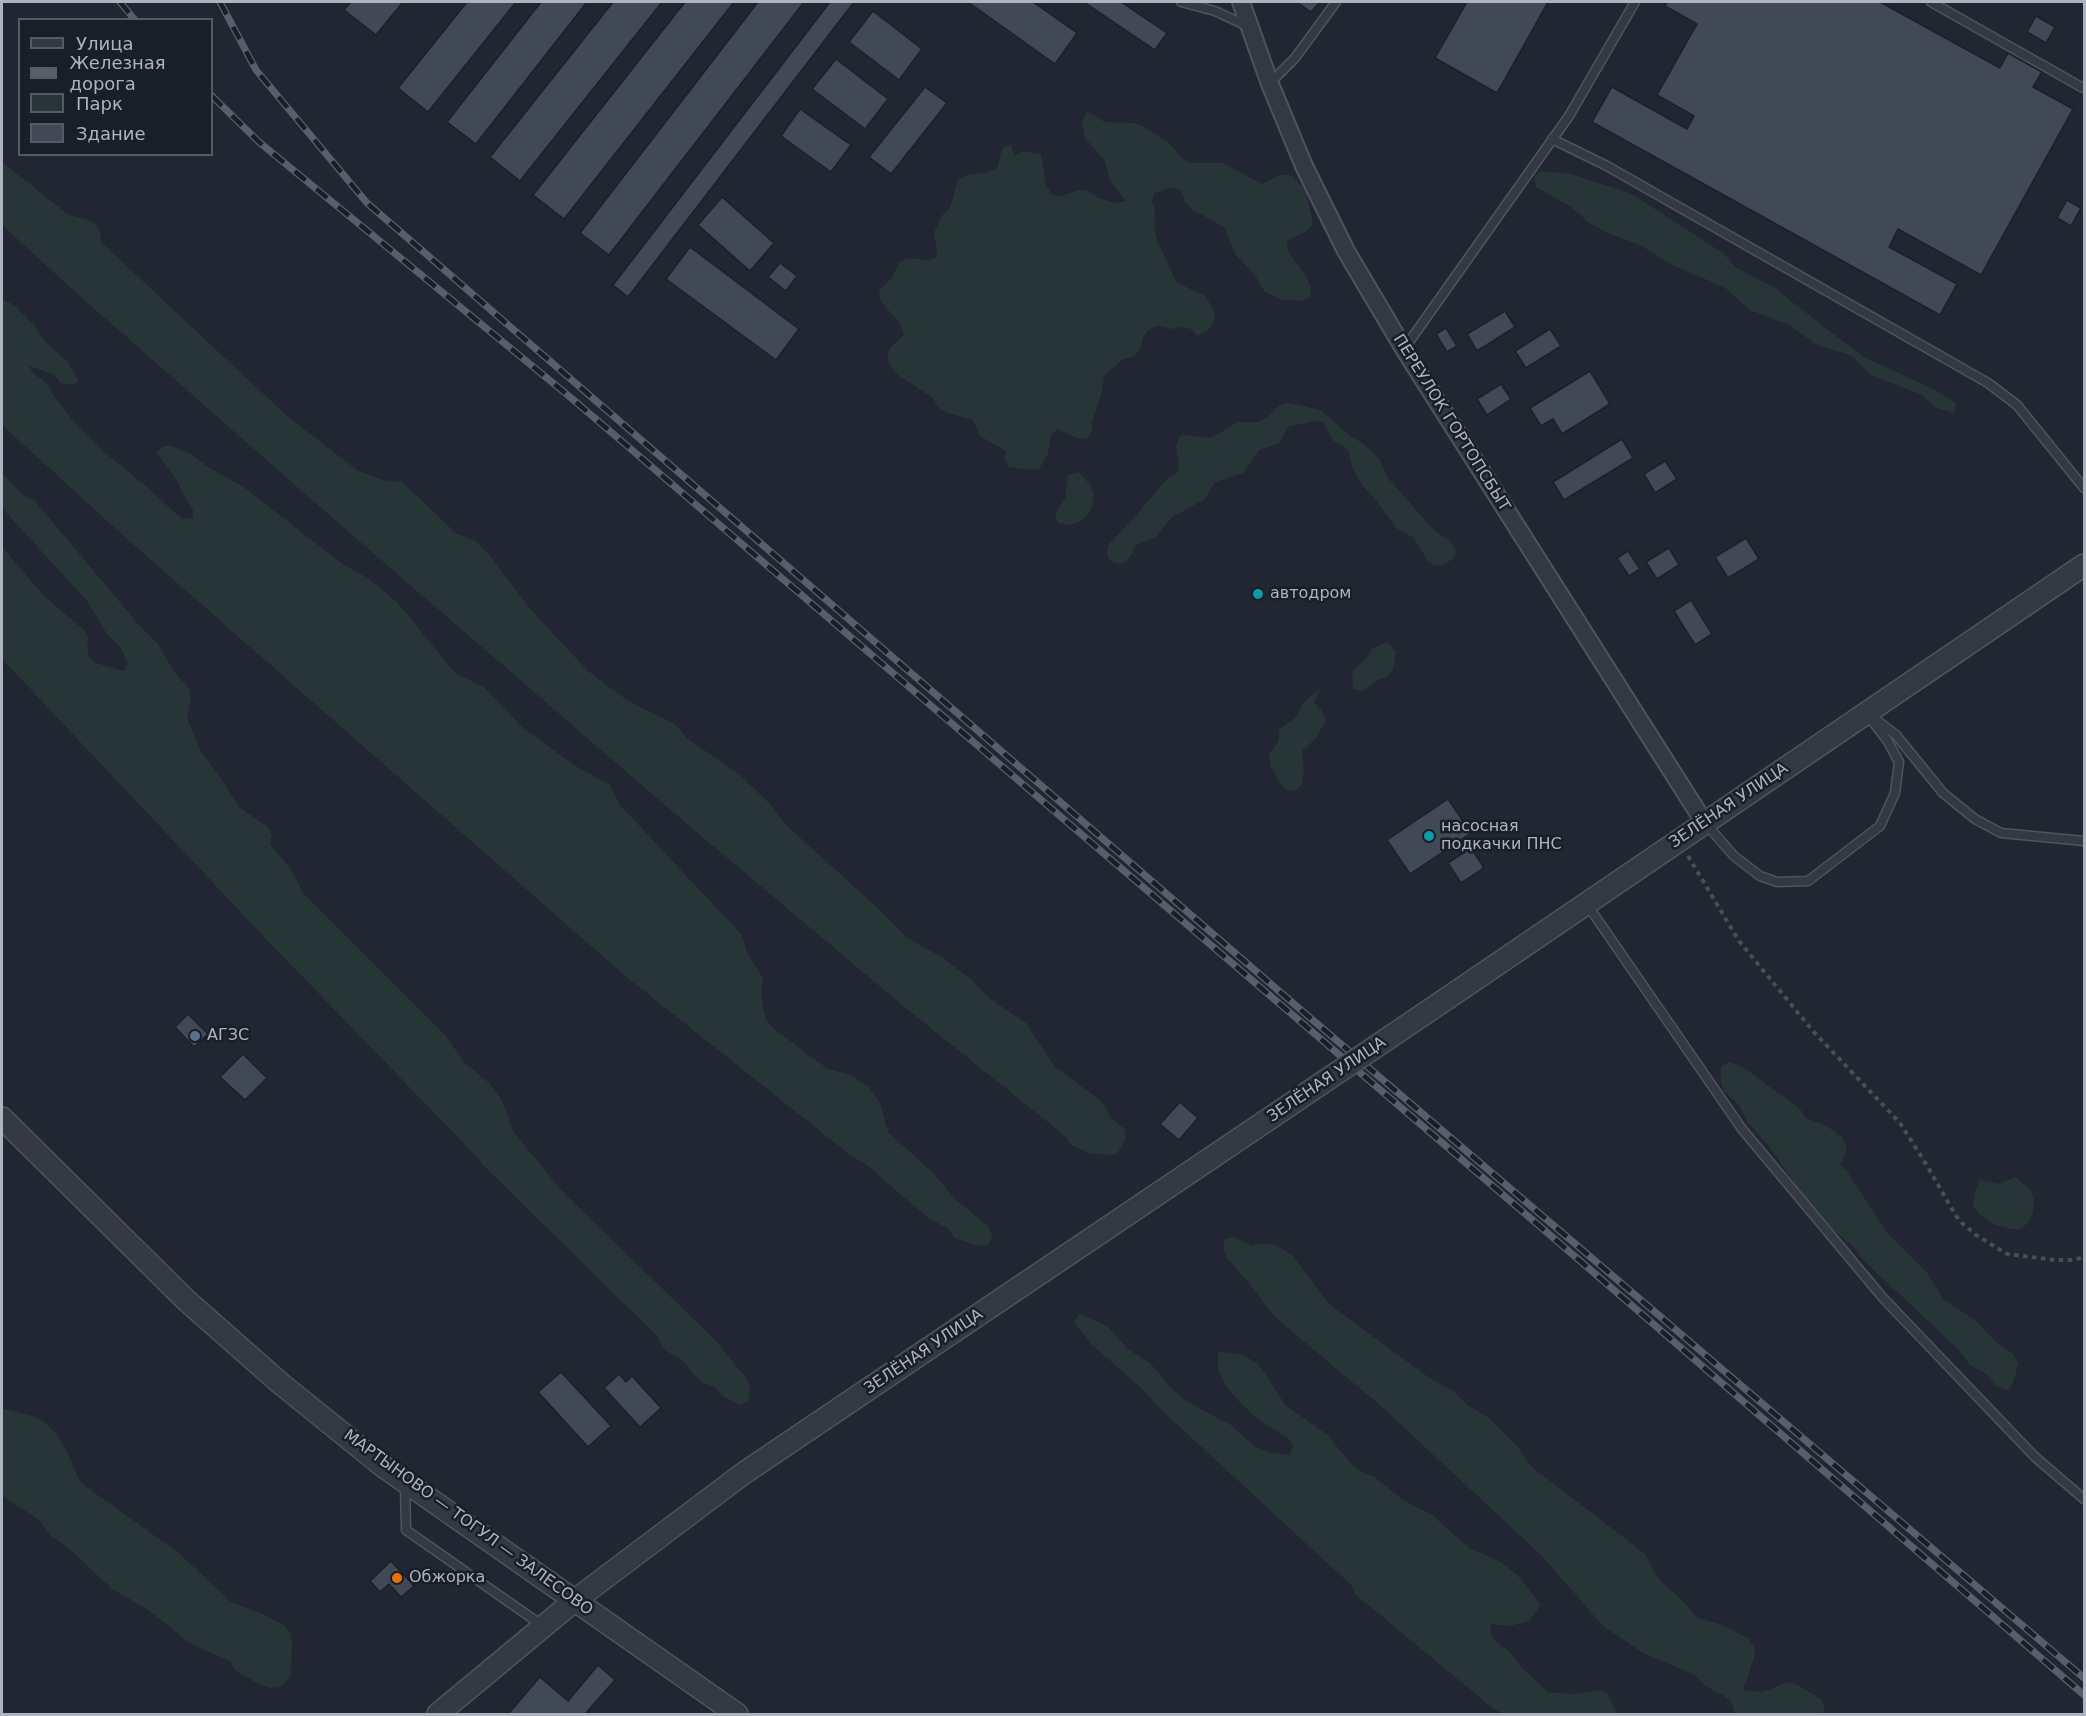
<!DOCTYPE html>
<meta charset="utf-8">
<style>
body{margin:0}
#map{position:relative;width:2086px;height:1716px;overflow:hidden;background:#212632;font-family:"DejaVu Sans",sans-serif}
canvas{display:block}
.frame{position:absolute;inset:0;border:3px solid #aeb3c0;pointer-events:none}
.legend{position:absolute;left:18px;top:18px;width:195px;height:138px;box-sizing:border-box;background:#191e27;border:2px solid #555a64;margin:0;padding:8px 10px;list-style:none;font-size:18px;color:#aeb3c0}
.legend li{display:flex;align-items:center;gap:12px;height:30px}
.legend b{width:30px;border:2px solid #555a64}
</style>
<div id="map">
<canvas width="2086" height="1716"></canvas>
<div class="frame"></div>
<ul class="legend">
<li><b style="height:8px;background:#343843"></b>Улица</li>
<li><b style="height:8px;background:#585e6c"></b>Железная дорога</li>
<li><b style="height:16px;background:#273537"></b>Парк</li>
<li><b style="height:16px;background:#424956"></b>Здание</li>
</ul>
</div>
<script>
const c = document.querySelector('canvas').getContext('2d');
c.lineJoin = 'round';
function paint(path, color) { c.fillStyle = color; c.fill(path, 'evenodd'); }
const shape = rows => new Path2D(rows.map(r => 'M' + r).join(''));
function stroke(path, color, width, dash) { c.strokeStyle = color; c.lineWidth = width; c.lineCap = dash ? 'butt' : 'round'; c.setLineDash(dash || []); c.stroke(path); }
function label(font, color, halo, rows, align = 'center') {
  c.font = font + ' "DejaVu Sans",sans-serif'; c.lineWidth = 5; c.setLineDash([]); c.textBaseline = 'middle'; c.strokeStyle = halo; c.fillStyle = color; for (const [text, x, y, turn = 0] of rows) {
    c.save(); c.translate(x, y); c.rotate((+turn || 0) * Math.PI / 180); c.textAlign = isNaN(turn) ? turn : align; if (halo) c.strokeText(text, 0, 0); c.fillText(text, 0, 0); c.restore();
  }
}
const green = shape([
 [1087,112,1095,115,1104,122,1133,123,1143,126,1168,142,1182,158,1191,163,1223,163,1262,184,1279,175,1291,175,1305,189,1312,217,1312,226,1303,233,1287,241,1288,251,1307,278,1311,288,1310,297,1301,301,1283,300,1265,292,1255,275,1235,254,1224,227,1193,210,1185,202,1182,192,1174,187,1154,193,1152,202,1155,211,1155,230,1157,240,1177,283,1206,296,1215,314,1214,322,1207,331,1197,336,1191,329,1181,327,1173,329,1157,326,1148,330,1143,338,1141,348,1135,356,1124,359,1110,370,1104,377,1101,395,1092,422,1092,431,1086,439,1076,438,1058,429,1051,435,1048,454,1039,469,1029,470,1009,467,1004,459,1006,451,980,436,973,420,945,412,937,406,933,398,898,375,890,366,887,357,890,348,904,335,901,325,880,300,879,291,892,278,899,263,907,258,928,260,936,258,937,249,934,232,943,214,950,208,958,179,966,175,987,173,997,168,1002,149,1011,144,1014,156,1022,151,1041,154,1046,185,1052,195,1061,196,1080,190,1089,191,1098,198,1117,203,1126,201,1109,178,1105,161,1085,138,1082,121],
 [2,162,69,215,87,219,95,224,100,231,101,242,287,416,357,470,383,480,402,482,456,533,476,541,491,557,532,611,588,671,628,701,675,724,688,739,739,774,771,805,783,822,871,902,906,937,943,958,973,981,989,998,1026,1023,1055,1067,1099,1099,1107,1109,1111,1118,1125,1129,1126,1138,1117,1154,1107,1155,1089,1153,1071,1145,1064,1135,902,1005,681,819,329,515,72,289,2,225],
 [1542,171,1571,174,1630,193,1723,253,1737,268,1773,287,1862,356,1937,391,1955,403,1955,413,1936,408,1922,395,1869,374,1855,359,1847,354,1819,346,1789,325,1750,310,1724,287,1672,265,1640,245,1607,233,1588,222,1571,207,1536,187,1534,176],
 [2,299,14,305,34,325,45,342,68,362,79,381,71,385,60,383,55,375,29,366,33,373,48,384,51,392,74,422,104,452,146,486,175,513,183,519,193,518,193,509,183,494,176,479,157,453,163,446,172,446,191,454,208,467,245,488,341,563,366,577,397,602,455,673,484,687,524,729,576,766,610,785,619,804,742,935,747,953,763,978,761,987,763,1008,766,1019,774,1029,828,1069,848,1074,868,1086,880,1103,888,1132,932,1172,956,1200,988,1226,993,1236,988,1245,979,1246,954,1238,950,1230,927,1217,867,1165,850,1155,624,975,127,539,2,425],
 [1289,403,1320,410,1349,435,1365,445,1380,460,1387,477,1394,485,1433,529,1451,542,1457,551,1453,559,1444,564,1434,566,1427,560,1414,538,1396,528,1374,498,1362,485,1353,469,1348,450,1334,441,1323,423,1314,421,1288,427,1279,443,1259,450,1243,473,1215,482,1205,499,1172,517,1155,538,1136,545,1133,553,1126,562,1117,564,1109,560,1107,553,1109,544,1132,520,1169,477,1177,473,1179,465,1176,447,1179,437,1187,435,1205,438,1213,437,1238,422,1258,422,1267,417,1280,405],
 [1079,472,1091,486,1094,494,1092,507,1088,515,1079,522,1069,525,1058,523,1055,514,1065,499,1068,475],
 [2,473,23,495,34,500,139,625,158,644,174,672,189,688,191,698,187,718,202,753,223,781,239,807,268,827,272,836,270,844,290,868,304,894,445,1035,464,1062,489,1083,502,1100,513,1131,561,1190,714,1339,748,1380,750,1391,748,1401,739,1405,722,1396,716,1388,700,1381,682,1360,666,1351,661,1345,658,1337,483,1165,478,1158,267,940,2,659,2,547,43,595,84,630,89,638,87,647,89,657,96,663,124,671,128,664,121,648,107,634,87,601,2,508],
 [1387,642,1396,652,1393,670,1387,677,1378,680,1363,691,1353,689,1352,671,1367,658,1371,649],
 [1319,689,1314,703,1322,711,1326,720,1316,738,1302,751,1304,769,1302,784,1296,791,1287,790,1281,785,1271,767,1269,755,1279,740,1279,730,1295,718,1304,702],
 [1729,1062,1743,1067,1801,1110,1805,1118,1825,1125,1842,1137,1847,1148,1840,1165,1847,1171,1887,1233,1927,1273,1943,1299,1975,1320,1997,1343,2013,1354,2018,1364,2013,1384,2007,1390,1997,1387,1986,1374,1969,1364,1958,1349,1864,1261,1853,1246,1838,1234,1811,1207,1769,1146,1747,1122,1740,1106,1724,1091,1721,1083,1721,1066],
 [2015,1177,2024,1184,2032,1193,2034,1201,2033,1212,2028,1223,2021,1229,2011,1229,1993,1224,1979,1214,1973,1205,1976,1189,1980,1180,1999,1184],
 [1235,1237,1252,1246,1260,1243,1278,1246,1293,1256,1326,1300,1333,1307,1431,1379,1453,1391,1466,1404,1489,1418,1516,1445,1532,1467,1645,1554,1659,1580,1685,1603,1696,1617,1725,1626,1749,1639,1754,1646,1755,1655,1743,1690,1762,1692,1788,1682,1798,1685,1821,1699,1825,1708,1823,1714,1735,1714,1732,1703,1724,1696,1707,1687,1693,1674,1645,1654,1603,1626,1542,1556,1382,1407,1276,1318,1251,1286,1226,1257,1223,1247,1225,1239],
 [1080,1314,1107,1326,1128,1349,1151,1364,1173,1390,1193,1405,1231,1425,1254,1446,1272,1453,1290,1455,1293,1446,1288,1438,1259,1420,1241,1404,1227,1387,1218,1370,1218,1351,1243,1355,1255,1362,1263,1370,1286,1406,1328,1435,1350,1463,1367,1475,1375,1477,1404,1501,1431,1514,1468,1547,1501,1562,1518,1576,1541,1605,1529,1621,1510,1626,1491,1624,1491,1633,1495,1641,1511,1653,1521,1667,1548,1692,1571,1694,1600,1690,1607,1694,1618,1714,1502,1714,1490,1706,1355,1594,1351,1585,1167,1415,1138,1385,1091,1344,1074,1321],
 [2,1408,33,1416,43,1421,57,1435,69,1455,78,1478,85,1486,179,1553,231,1602,265,1615,284,1625,290,1632,292,1641,291,1673,287,1681,280,1687,271,1688,262,1686,240,1673,234,1669,230,1661,191,1644,147,1609,112,1589,72,1551,50,1535,38,1519,2,1496]
]);
const building = shape([
 [351,2,403,2,376,35,344,10,351,2],
 [467,2,516,2,428,112,398,88,467,2],
 [541,2,587,2,476,144,447,122,541,2],
 [613,2,662,2,520,181,490,157,613,2],
 [685,2,734,2,564,219,533,195,685,2],
 [758,2,804,2,609,255,580,233,758,2],
 [830,2,854,2,628,297,613,285,830,2],
 [968,2,1033,2,1077,33,1055,64,968,2],
 [1084,2,1121,2,1167,33,1155,50,1084,2],
 [1297,2,1320,2,1311,12,1297,2],
 [1467,2,1548,2,1497,93,1435,58,1467,2],
 [1667,2,1880,2,2000,68,2008,53,2042,72,2033,87,2073,109,1981,275,1898,229,1889,247,1957,284,1940,315,1592,122,1612,87,1687,129,1694,116,1657,95,1697,24,1665,6,1667,2],
 [873,11,922,49,899,80,849,42,873,11],
 [2036,16,2055,27,2046,43,2027,32,2036,16],
 [836,59,888,99,865,129,812,89,836,59],
 [925,87,947,103,891,174,869,157,925,87],
 [800,109,851,145,831,172,781,136,800,109],
 [722,197,774,243,750,271,698,225,722,197],
 [2067,200,2081,208,2071,226,2057,218,2067,200],
 [690,247,799,329,776,360,666,279,690,247],
 [780,263,797,276,786,291,768,277,780,263],
 [1505,311,1515,327,1477,351,1467,334,1505,311],
 [1446,328,1457,346,1447,352,1436,334,1446,328],
 [1550,329,1561,346,1526,368,1515,351,1550,329],
 [1590,371,1610,404,1562,434,1553,419,1541,426,1530,408,1590,371],
 [1501,384,1511,399,1487,415,1477,399,1501,384],
 [1622,439,1633,458,1564,500,1553,482,1622,439],
 [1665,461,1677,479,1655,493,1644,474,1665,461],
 [1746,538,1759,559,1728,578,1715,557,1746,538],
 [1669,548,1679,565,1657,579,1646,562,1669,548],
 [1628,551,1640,569,1629,576,1617,558,1628,551],
 [1691,600,1712,634,1695,645,1674,611,1691,600],
 [1448,799,1471,833,1410,874,1387,840,1448,799],
 [1471,848,1484,868,1461,883,1448,863,1471,848],
 [188,1014,208,1034,194,1047,175,1027,188,1014],
 [243,1054,267,1078,245,1100,220,1077,243,1054],
 [1180,1102,1198,1118,1179,1140,1160,1124,1180,1102],
 [561,1372,611,1426,588,1447,538,1392,561,1372],
 [619,1374,626,1382,632,1376,661,1408,640,1427,604,1388,619,1374],
 [391,1561,414,1586,401,1597,389,1584,380,1592,370,1581,391,1561],
 [598,1665,615,1680,585,1714,508,1714,540,1677,568,1701,598,1665]
]);
const path = shape([
 [1688,856,1739,941,1813,1031,1900,1123,1926,1164,1956,1216,1962,1223,1976,1235,2007,1254,2055,1260,2074,1260,2084,1257]
]);
const service = shape([
 [1181,2,1215,11,1247,26],
 [1931,2,2083,88],
 [1270,83,1295,58,1336,2],
 [1552,139,1607,166,1988,383,2017,405,2084,488],
 [1404,349,1569,116,1635,2],
 [1874,718,1896,735,1943,793,1975,819,2001,833,2084,841],
 [1706,824,1734,856,1760,876,1777,882,1808,881,1880,826,1895,793,1899,762,1887,740,1866,713],
 [1586,903,1742,1129,1883,1298,2035,1457,2084,1499],
 [405,1485,406,1530,543,1626]
]);
const minor = shape([
 [1241,2,1270,84,1304,166,1346,251,1404,349,1704,822]
]);
const tertiary = shape([
 [1458,991,2084,565],
 [2,1118,187,1301,280,1383,384,1467,737,1714],
 [438,1714,574,1601,744,1473,1254,1129]
]);
const rail = shape([
 [120,2,135,20],
 [220,2,256,70,367,203,1294,1004,2084,1678],
 [212,96,259,142,570,397,1550,1235,2084,1695]
]);
const tertiaryBridge = shape([
 [1254,1129,1458,991]
]);
const markers = [
 [1258,594,6,"#0f9aa8"],
 [1429,836,6,"#0f9aa8"],
 [195,1036,6,"#5c6f8a"],
 [397,1578,6,"#e8710a"]
];
const streetNames = [
 ["ПЕРЕУЛОК ГОРТОПСБЫТ",1451,423,58],
 ["ЗЕЛЁНАЯ УЛИЦА",1729,806,-34],
 ["ЗЕЛЁНАЯ УЛИЦА",1327,1080,-34],
 ["ЗЕЛЁНАЯ УЛИЦА",924,1352,-34],
 ["МАРТЫНОВО — ТОГУЛ — ЗАЛЕСОВО",468,1523,36]
];
const poiNames = [
 ["автодром",1270,594],
 ["насосная",1441,827],
 ["подкачки ПНС",1441,845],
 ["АГЗС",207,1036],
 ["Обжорка",409,1578]
];
paint(green, '#273537');
paint(building, '#424956');
stroke(building, '#1b2029', 1.5);
stroke(service, '#4e535e', 11);
stroke(minor, '#4e535e', 20);
stroke(tertiary, '#4e535e', 24);
stroke(path, '#445155', 4, [4.5, 4.5]);
stroke(service, '#343843', 8);
stroke(minor, '#343843', 16);
stroke(tertiary, '#343843', 21);
stroke(rail, '#585e6c', 7);
stroke(rail, '#191e27', 4.5, [14]);
stroke(tertiaryBridge, '#4e535e', 24, []);
stroke(tertiaryBridge, '#343843', 21);
for (const [x, y, r, color] of markers) { const dot = new Path2D(); dot.arc(x, y, r, 0, 2 * Math.PI); c.fillStyle = color; c.fill(dot); stroke(dot, '#191e27', 2); }
label('16px', '#aeb3c0', '#191e27', streetNames);
label('16px', '#aeb3c0', '#191e27', poiNames, 'left');
</script>
